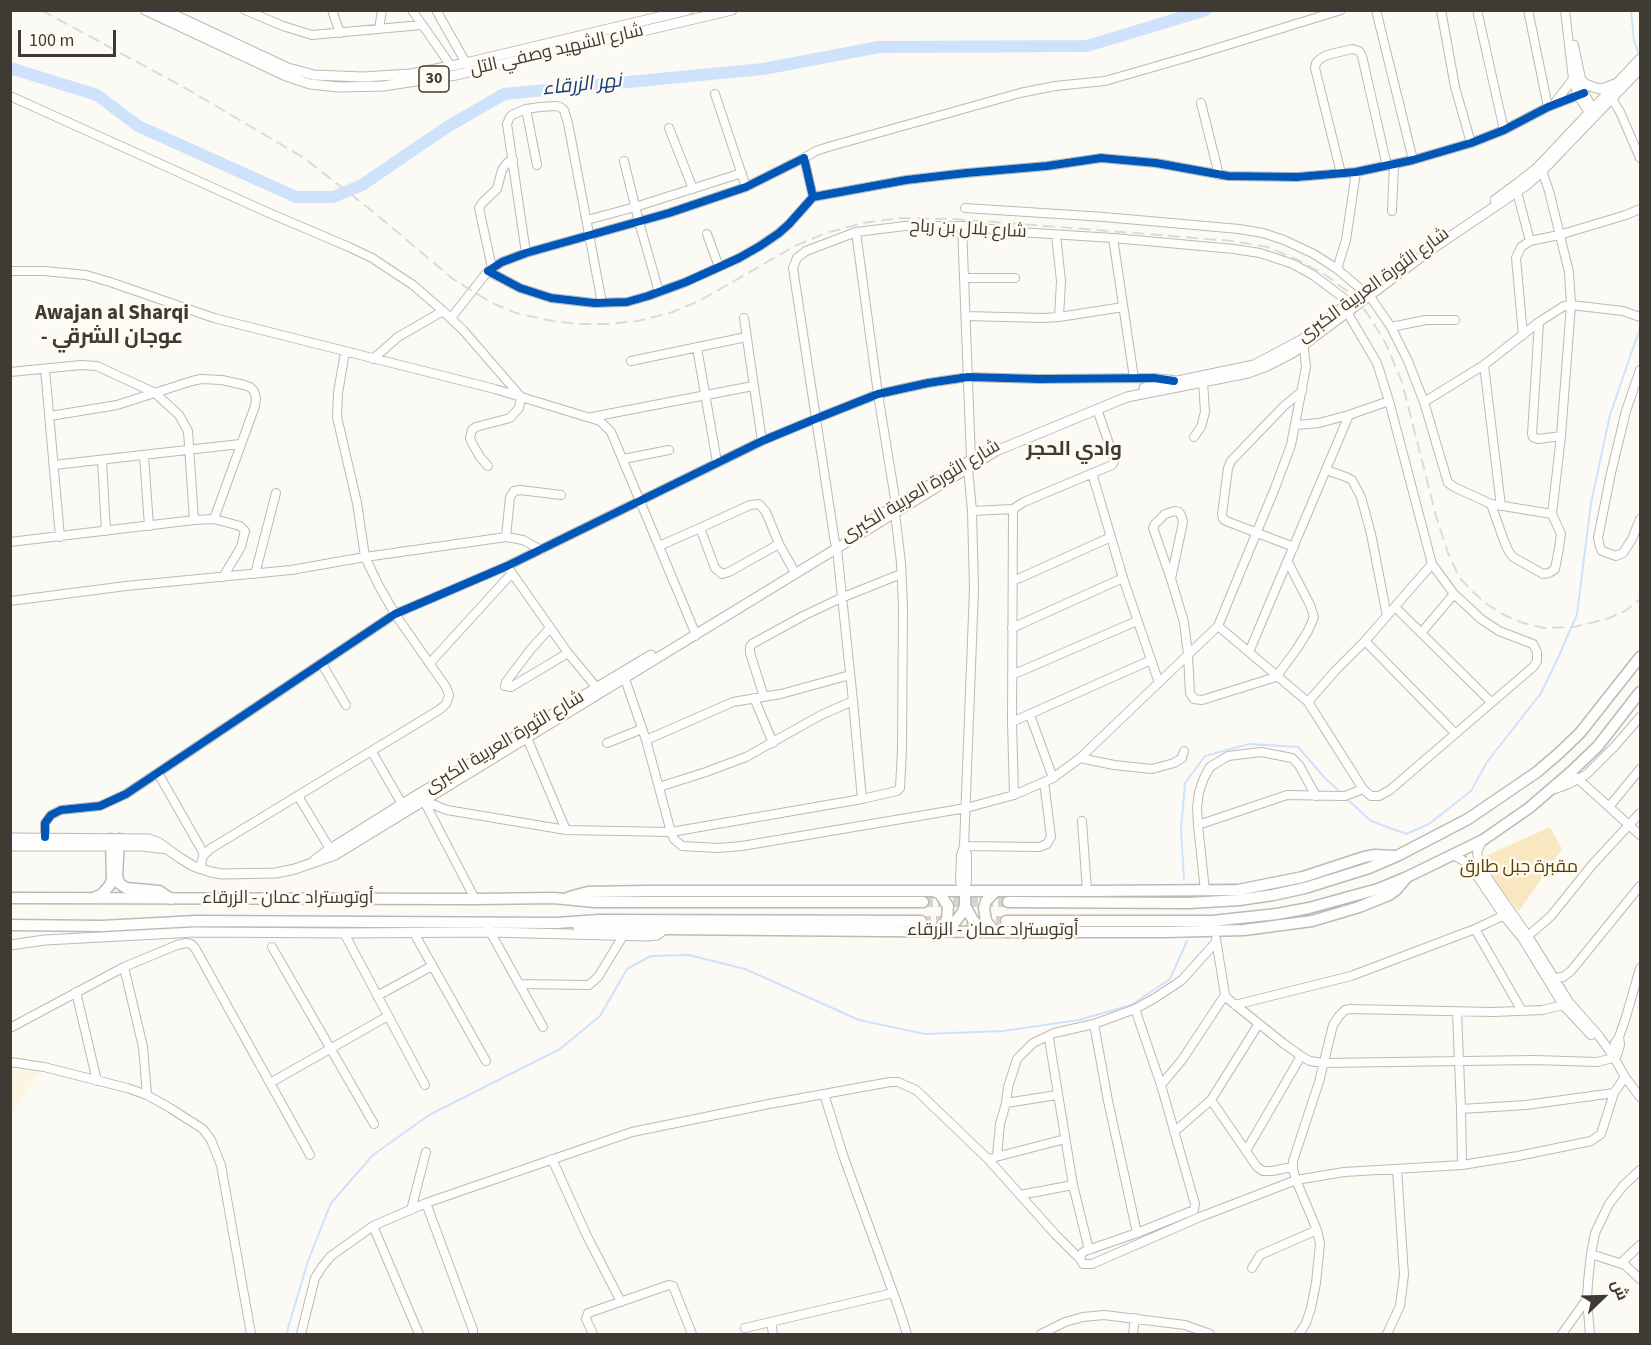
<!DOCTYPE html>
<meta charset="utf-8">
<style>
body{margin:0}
#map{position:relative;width:1651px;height:1345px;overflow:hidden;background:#fcfaf5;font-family:"Source Sans 3",Cairo,sans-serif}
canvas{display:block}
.frame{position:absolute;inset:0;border:12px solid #3f3b32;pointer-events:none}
.north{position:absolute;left:1573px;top:1267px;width:60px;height:60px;-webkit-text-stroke:4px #fffbf2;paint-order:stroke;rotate:67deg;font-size:16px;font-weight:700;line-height:24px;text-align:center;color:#3f3b32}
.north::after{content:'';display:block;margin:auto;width:21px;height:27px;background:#3f3b32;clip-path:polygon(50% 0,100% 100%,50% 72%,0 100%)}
.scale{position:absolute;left:18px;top:30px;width:98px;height:27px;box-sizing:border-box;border:3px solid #3f3b32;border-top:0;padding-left:8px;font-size:18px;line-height:21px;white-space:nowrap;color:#3f3b32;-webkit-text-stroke:4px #fffbf2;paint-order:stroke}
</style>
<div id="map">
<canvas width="1651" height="1345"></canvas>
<div class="frame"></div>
<div class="north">ش</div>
<div class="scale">100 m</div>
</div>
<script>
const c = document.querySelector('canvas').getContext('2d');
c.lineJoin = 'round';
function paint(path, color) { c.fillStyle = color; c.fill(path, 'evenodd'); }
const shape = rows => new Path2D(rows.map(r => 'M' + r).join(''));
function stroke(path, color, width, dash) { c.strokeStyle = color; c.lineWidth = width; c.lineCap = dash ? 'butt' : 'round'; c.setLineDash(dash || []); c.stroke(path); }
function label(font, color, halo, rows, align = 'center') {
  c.font = font + ' "Source Sans 3",Cairo,sans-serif'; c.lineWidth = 5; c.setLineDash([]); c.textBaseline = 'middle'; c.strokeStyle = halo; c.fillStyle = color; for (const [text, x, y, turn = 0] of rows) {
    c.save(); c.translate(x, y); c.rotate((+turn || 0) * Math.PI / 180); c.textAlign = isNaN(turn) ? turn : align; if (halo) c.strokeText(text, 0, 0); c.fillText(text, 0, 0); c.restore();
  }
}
const built = shape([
 [11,1069,39,1072,11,1116,10,1069]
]);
const green = shape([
 [1550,827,1562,849,1519,911,1498,887,1484,857]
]);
const stream = shape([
 [1631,10,1634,41,1640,57],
 [1345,797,1371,821,1406,834,1429,824,1471,791,1487,762,1541,693,1559,656,1577,614,1591,503,1610,415,1640,328],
 [1184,880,1181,830,1185,783,1205,756,1249,744,1298,747,1325,778,1341,793],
 [287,1334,288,1328,308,1261,331,1203,373,1155,429,1115,560,1049,600,1016,627,969,651,956,689,955,745,969,859,1020,925,1034,1003,1031,1079,1020,1131,1005,1170,979,1187,941]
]);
const river = shape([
 [10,68,97,95,138,126,296,197,333,197,362,185,447,127,504,94,763,69,879,47,1087,46,1206,10]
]);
const highwayTunnel = shape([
 [923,902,1008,902],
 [921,921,1006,921]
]);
const minor = shape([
 [245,10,283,26,312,35,421,25],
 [332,10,340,33],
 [412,10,451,66],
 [436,10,466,63],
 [1376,10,1413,160],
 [1441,10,1455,87,1471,143],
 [1477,10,1504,130],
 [1528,10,1548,107],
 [1565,10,1573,79,1577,94,1592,117],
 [379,29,382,10],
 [1574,45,1584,93,1593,109,1597,112],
 [715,94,746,187],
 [10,96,269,213,349,247,372,258,413,285,443,311,463,330,521,397,519,408,510,418,476,427,472,430,470,438,472,443,480,457,488,466],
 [1612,99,1620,112,1640,158],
 [1201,103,1219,175],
 [1554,104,1573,79],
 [526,109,537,165],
 [669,128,693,189],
 [804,158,816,151,828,147,1020,93,1055,86,1105,81,1195,55,1341,10],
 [624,161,639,222,659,292],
 [1341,173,1315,68,1316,63,1320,59,1327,55,1352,49,1359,51,1362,56,1387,166],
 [1517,192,1530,241],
 [813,197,804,158,746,187,669,213,526,253,502,262,488,271,520,288,551,298,594,303,627,302,648,296,686,282,739,258,760,246,779,233,789,224,813,197,906,180,966,173,1047,166,1101,158,1156,163,1228,176,1297,177,1356,172,1413,160,1471,143,1504,130,1548,107,1584,93],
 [965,208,1104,217,1239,229,1263,233,1284,240,1314,254,1337,269,1363,291],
 [1392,211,1394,165],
 [587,220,635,207,742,173],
 [962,226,971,459],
 [856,232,878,394,896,505],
 [707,234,719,267],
 [1056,235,1061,281,1059,317],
 [1113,238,1134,378],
 [526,253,507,124,510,117,512,115,526,109,540,107,556,106,560,107,564,110,568,123,602,303],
 [492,268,479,208,483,202,497,189,502,170,507,163,513,160],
 [1337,269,1346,240,1356,172],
 [10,271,44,271,86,275,110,282,214,318,495,389,600,421,611,432,694,630,695,636],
 [964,278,1015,278],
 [1369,295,1391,327,1408,361,1424,402,1448,483,1456,488,1491,504,1552,514,1561,436,1571,305,1569,272,1549,191,1542,171],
 [966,316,1043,318,1059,317,1123,307],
 [451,318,488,271],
 [744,318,762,441],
 [1539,322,1532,434,1533,437,1538,439,1561,436],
 [1391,327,1426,320,1455,320],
 [1523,335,1516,258,1521,247,1530,241,1559,235,1626,215,1640,209],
 [697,348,717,462],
 [373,359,398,337,443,311],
 [631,361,746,337],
 [1484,365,1501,506],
 [45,369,60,537],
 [1640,370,1626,411,1611,473,1598,538,1600,547,1602,551,1616,556,1623,553,1632,539,1640,519],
 [10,372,81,365,97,366,155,393,179,415,188,431,194,520],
 [1424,402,1484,365,1539,322,1564,306,1571,305,1623,311,1640,317],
 [592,417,753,386],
 [1296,425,1319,423,1349,415],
 [1194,437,1201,427,1205,412,1203,382],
 [144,456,149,526],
 [623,459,669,450],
 [102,461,106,531],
 [54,465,240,444],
 [1326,470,1346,477,1352,480,1361,497,1371,534,1387,616],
 [1092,473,1123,578,1159,683],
 [1491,504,1504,541,1509,552,1513,557,1543,574,1549,573,1555,569,1559,548,1561,534,1552,514],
 [1013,509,1012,722,1014,795],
 [972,511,1013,509,1024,502,1112,465,1114,462,1114,458,1097,409],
 [214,519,240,526,245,531,241,547,223,577],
 [506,537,510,497,514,491,520,490,561,495],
 [10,542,194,520,214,519,255,406,256,398,254,391,250,387,244,385,222,380,201,379,192,381,117,405,50,416],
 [835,543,793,268,797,258,806,251,856,232,905,226,962,226,1019,232,1113,238,1234,249,1260,253,1293,264,1313,275,1349,302],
 [779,544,729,572,722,574,715,568,700,528,750,505,759,504,766,512,779,544,793,569],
 [659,546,700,528],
 [1294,547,1226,521,1223,519,1222,514,1228,468,1231,461,1284,406,1302,391],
 [837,549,853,701,862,799],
 [507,566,568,653,597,688],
 [255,574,276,493],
 [1171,579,1183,522,1181,515,1179,512,1175,511,1165,514,1155,524,1153,528,1171,579,1184,622,1188,655,1190,693,1194,699,1202,700,1276,677,1296,650,1308,631,1314,617,1310,605,1288,562],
 [1013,580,1020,578,1111,537],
 [10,601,126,586,291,570,365,557,506,537,523,540,541,550],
 [1395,607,1491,702],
 [1218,626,1308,702,1363,789,1371,796,1379,796,1390,790,1533,667,1537,661,1537,652,1533,644,1499,631,1481,619,1454,594,1432,564,1389,401,1377,363,1347,312],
 [550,628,531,649,506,682,505,686,511,687,568,653],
 [1012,628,1123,578],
 [1421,633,1454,594],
 [1365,641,1455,733],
 [1249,652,1349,415,1389,401],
 [430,663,512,573],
 [322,664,346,705],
 [1012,675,1137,621],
 [625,679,646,740,671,832,674,839,682,846,718,848,742,846,966,808,1014,795,1053,778,1080,758,1218,626,1275,488,1291,445,1306,367,1303,340],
 [764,697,750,653,750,647,752,644,803,616,841,598,901,574],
 [754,698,773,743],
 [1308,702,1335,671,1365,641,1432,564],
 [1030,715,1053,778],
 [1012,722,1151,660],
 [527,738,566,830],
 [646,740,733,702,781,694,850,675],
 [607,743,642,729],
 [372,752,402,804],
 [1080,758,1114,765,1152,769,1174,763,1182,758,1184,751],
 [158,773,204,854],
 [1577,778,1640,835],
 [659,787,706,772,746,757,821,715,853,701],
 [1555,789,1569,784,1587,774,1615,746,1640,717],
 [298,796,330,849],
 [424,801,447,810,566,830,671,832,862,799,897,791,900,788,902,749,903,605,901,563,895,513],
 [424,801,475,899],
 [1609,807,1640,769],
 [1082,821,1087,891],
 [1198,825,1197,808,1199,792,1204,778,1210,767,1228,756,1261,752,1292,758,1299,765,1316,796],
 [45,837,45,823,51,815,61,810,100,806,126,794,395,614,507,566,762,441,815,419,878,394,928,383,968,377,1039,379,1154,378,1173,380],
 [1482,840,1477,853,1480,867,1528,936,1569,1002,1599,1036,1611,1053],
 [964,846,1039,847,1047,844,1051,837,1044,782],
 [964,846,961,855,960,880,961,886,965,891],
 [1453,855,1464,861,1473,870,1504,916,1522,938,1563,1005,1591,1035],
 [200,869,203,856,210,849,439,710,446,704,448,699,449,695,446,687,395,614,379,586,365,557,357,503,337,417,338,393,345,352],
 [965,891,967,880,967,855,964,846,974,589,972,511,968,468],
 [1205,891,1198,825,1287,795,1345,796,1363,789],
 [488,928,543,1027],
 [1475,929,1522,1011],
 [344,933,425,1085],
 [414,933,486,1061],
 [1528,936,1551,916,1592,865,1640,813],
 [1216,939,1225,995,1228,999,1283,1043,1301,1056,1310,1061,1323,1063,1534,1060,1597,1062,1609,1059],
 [1216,942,1182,980,1155,998,1135,1009,1161,1085,1195,1204,1194,1210,1137,1233,1085,1251,1082,1253,1080,1259,1083,1264,1092,1264,1200,1217,1296,1180,1344,1172,1462,1165,1518,1156,1591,1141,1601,1134,1614,1093,1625,1077],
 [272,947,374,1124],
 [124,967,143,1047,147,1095],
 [1554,978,1563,977,1571,971,1640,886],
 [520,984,589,985,598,977,623,936],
 [76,992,97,1081],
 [377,996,432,966],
 [1235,1005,1351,976,1475,929,1511,912],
 [1457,1012,1461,1109,1462,1165],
 [1094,1024,1108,1101,1137,1233],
 [10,1028,124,967,177,945,186,943,191,944,195,948,270,1083,388,1016],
 [1612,1053,1615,1043,1619,1037,1626,1017,1640,968],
 [1617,1055,1620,1045,1619,1037],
 [1616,1061,1625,1077,1640,1097],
 [10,1062,44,1067,127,1088,147,1095,170,1108,203,1129,211,1140,221,1165,251,1334],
 [270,1083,310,1155],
 [1161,1085,1182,1060,1225,995],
 [824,1094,844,1158,899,1309,907,1334],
 [1211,1100,1257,1167,1263,1171,1272,1171,1292,1167],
 [1006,1103,1057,1095],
 [1461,1109,1526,1105,1614,1093],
 [1174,1132,1211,1100,1258,1025],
 [1246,1151,1301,1056],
 [997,1156,1000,1124,1006,1103,1008,1087,1017,1059,1033,1043,1050,1035],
 [992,1158,1065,1139],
 [552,1159,586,1234,621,1302],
 [1020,1195,1073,1185],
 [426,1203,473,1330,473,1334],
 [411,1210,426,1152],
 [373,1226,419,1334],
 [1089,1250,1073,1185,1049,1039,1050,1035,1054,1033,1094,1024,1135,1009],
 [1591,1254,1625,1265,1640,1279],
 [1621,1263,1640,1245],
 [1252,1268,1260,1255,1317,1230],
 [771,1322,773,1334],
 [745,1328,893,1293],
 [301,1334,315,1278,322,1267,331,1256,373,1226,426,1203,632,1132,769,1104,890,1082,898,1082,916,1090,988,1159,1055,1234,1080,1259],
 [593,1334,586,1319,588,1313,669,1285,673,1286,692,1334],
 [1041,1334,1065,1322,1083,1317,1104,1315,1185,1325,1210,1334],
 [1133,1334,1135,1318],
 [1299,1334,1306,1323,1311,1308,1316,1283,1320,1244,1317,1230,1296,1180,1293,1169,1293,1161,1319,1082,1333,1025,1339,1016,1345,1010,1350,1009,1494,1012,1542,1010,1563,1005],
 [1387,1334,1400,1306,1404,1275,1397,1169],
 [1562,1334,1587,1299],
 [1590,1334,1587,1299,1588,1282,1591,1254,1595,1233,1609,1204,1623,1186,1640,1170]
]);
const major = shape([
 [145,10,286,76,310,84,339,87,383,86,456,75,732,10],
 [164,10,288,68,314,75,363,77,411,74,466,63,688,10],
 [1580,79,1585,84,1596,88,1602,89,1615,84],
 [1495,200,1518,183,1537,168,1640,59],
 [1144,388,1254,365,1303,339,1363,291],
 [860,527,984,452],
 [10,838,149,839,159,843,180,858,193,866,211,872,222,874,276,873,295,869,335,855,996,451,1127,397,1248,373,1267,366,1294,352,1429,251,1528,184,1542,171,1640,69],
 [10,846,143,846,167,849],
 [315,860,330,849,402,804,651,655],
 [10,945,45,940,195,932,344,933,490,932,647,936,657,935,665,929]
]);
const highway = shape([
 [119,839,117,877,120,884,126,888,159,891,171,899],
 [934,891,940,894,948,906,947,920,938,931],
 [569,897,588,892,648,891,1087,891,1238,890,1303,877,1364,857,1375,855,1397,856],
 [10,898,475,899,554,898,595,902,923,902],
 [93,898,101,895,110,885,112,879,111,839],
 [1008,902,1189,903,1239,900,1273,895,1305,888,1369,868,1397,856,1468,819,1537,772,1558,754,1580,733,1640,657],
 [965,906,973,920,983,932],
 [1006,921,1212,921,1277,914,1309,908,1378,889,1407,877,1483,840,1529,808,1571,772,1598,746,1640,692],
 [10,925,102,926,196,921,556,923,600,920,921,921],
 [578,926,665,929,995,932,1165,932,1244,930,1312,921,1359,907,1389,895,1396,890,1407,877],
 [948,931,962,913,965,906,965,891],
 [995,932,986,921,984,908,986,901,996,891]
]);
const rail = shape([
 [41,10,187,89,304,158,371,210,453,279,492,303,516,313,552,321,579,324,608,324,638,321,670,313,701,300,795,246,826,233,863,223,900,218,955,219,1072,228,1233,241,1267,247,1298,260,1327,276,1355,297,1369,316,1386,344,1402,382,1436,516,1448,553,1459,577,1473,592,1488,605,1504,615,1520,622,1544,628,1574,627,1607,619,1625,611,1640,599]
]);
const cycleway = shape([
 [813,197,804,158,746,187,669,213,526,253,502,262,488,271,520,288,551,298,594,303,627,302,648,296,686,282,739,258,760,246,779,233,789,224,813,197,906,180,966,173,1047,166,1101,158,1156,163,1228,176,1297,177,1356,172,1413,160,1471,143,1504,130,1548,107,1584,93],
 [45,837,45,823,51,815,61,810,100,806,126,794,395,614,507,566,762,441,815,419,878,394,928,383,968,377,1039,379,1154,378,1174,381]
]);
const shields = [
 [434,79,30]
];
const shieldNames = [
 ["30",434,79]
];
const streetNames = [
 ["شارع الشهيد وصفي التل",557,51,-13],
 ["شارع بلال بن رباح",968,230,3],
 ["شارع الثورة العربية الكبرى",1374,286,-36],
 ["شارع الثورة العربية الكبرى",921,492,-31],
 ["شارع الثورة العربية الكبرى",505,743,-31],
 ["أوتوستراد عمان - الزرقاء",288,899],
 ["أوتوستراد عمان - الزرقاء",993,931]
];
const parkNames = [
 ["مقبرة جبل طارق",1519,868]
];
const waterNames = [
 ["نهر الزرقاء",582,86,-6]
];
const neighbourhoodNames = [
 ["وادي الحجر",1074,451]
];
const quarterNames = [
 ["Awajan al Sharqi",112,314],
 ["- عوجان الشرقي",112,338]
];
paint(built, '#fdf4e2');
paint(green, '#f8e7c0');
stroke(stream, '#cfe2fc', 2);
stroke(river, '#cfe2fc', 12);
stroke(highwayTunnel, '#d6d4ce', 10, [10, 5]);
stroke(minor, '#bdbab4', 10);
stroke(major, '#bdbab4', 11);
stroke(highway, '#bdbab4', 13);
stroke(minor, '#fffefe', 8);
stroke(major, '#fffefe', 9);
stroke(highway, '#fffefe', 10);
stroke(rail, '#dcdbda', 2, [12, 6]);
stroke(cycleway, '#0057b8', 8);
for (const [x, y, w] of shields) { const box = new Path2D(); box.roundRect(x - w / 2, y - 13, w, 26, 4.5); c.fillStyle = '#fffbf2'; c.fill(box); stroke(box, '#3f3b32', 1.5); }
label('bold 16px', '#3f3b32', null, shieldNames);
label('18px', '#3f3b32', '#fffbf2', streetNames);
label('18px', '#584100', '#fffbf2', parkNames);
label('italic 20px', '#143f77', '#fffbf2', waterNames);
label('bold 20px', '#3f3b32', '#fffbf2', neighbourhoodNames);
label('bold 21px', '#3f3b32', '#fffbf2', quarterNames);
</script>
